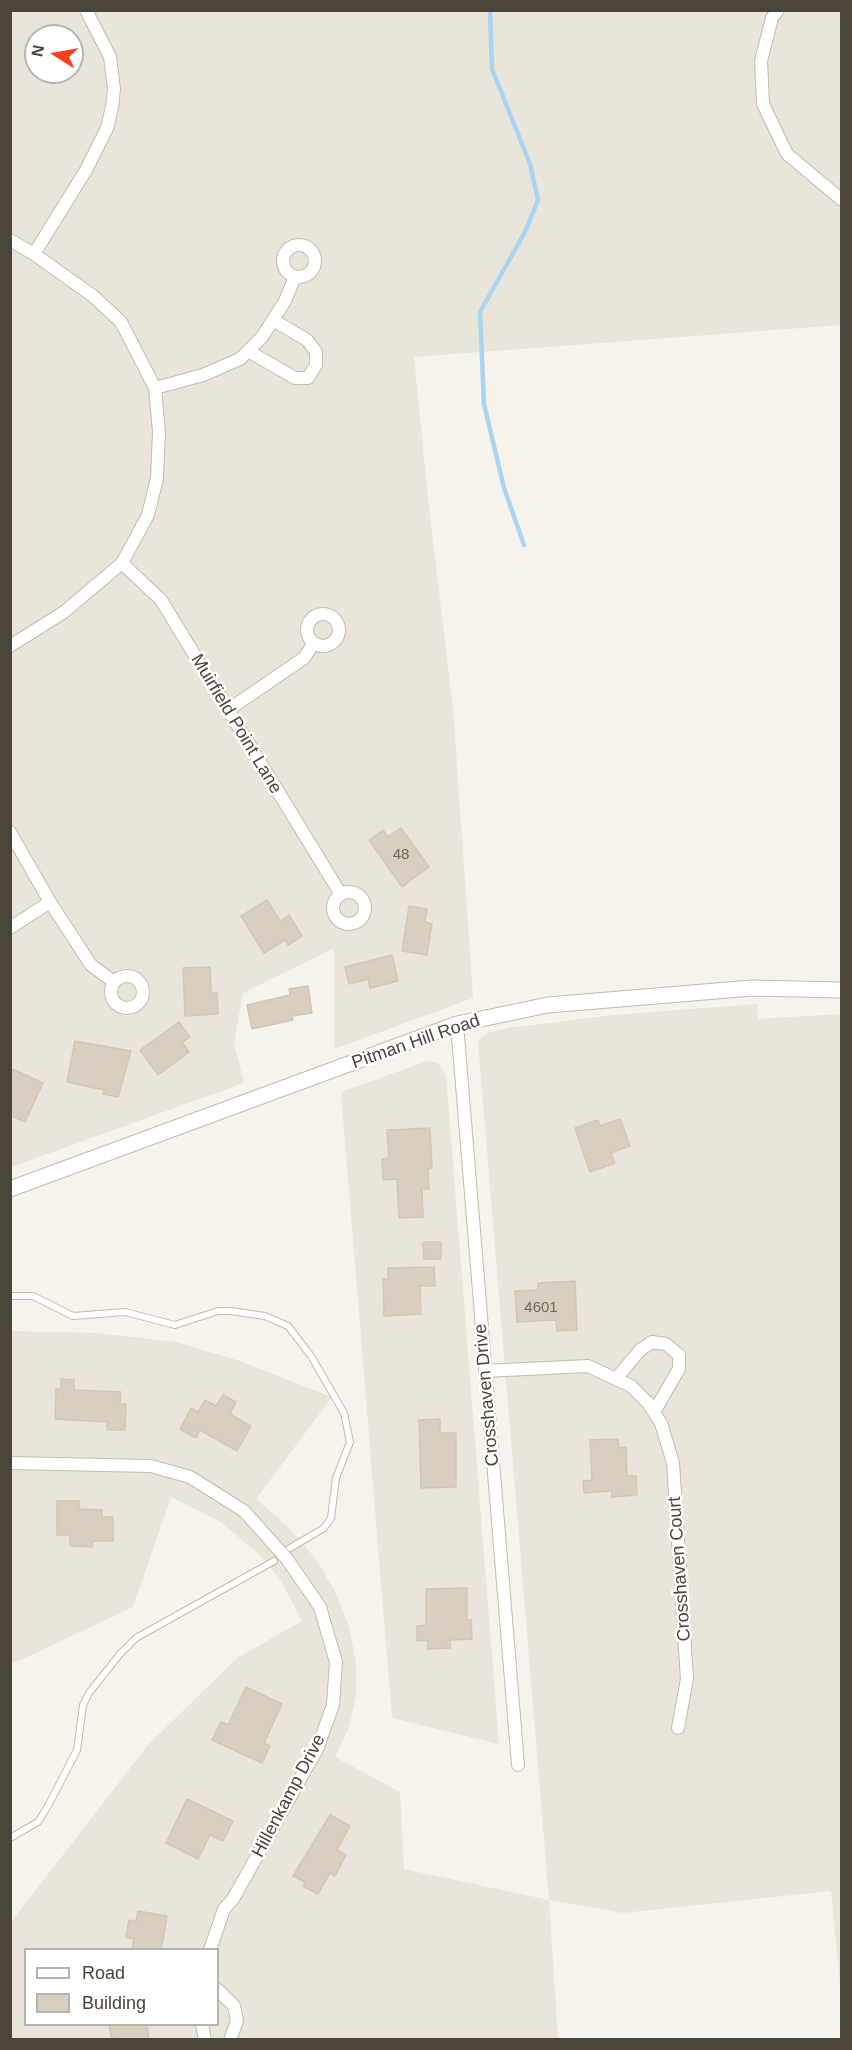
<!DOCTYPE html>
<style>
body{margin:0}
#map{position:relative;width:852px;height:2050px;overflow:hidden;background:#f6f3ec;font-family:Helvetica,sans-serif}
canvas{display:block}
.frame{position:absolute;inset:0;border:12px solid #4b4439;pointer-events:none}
.legend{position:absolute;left:24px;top:1948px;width:195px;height:78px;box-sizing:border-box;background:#fff;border:2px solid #b7b4b0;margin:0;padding:8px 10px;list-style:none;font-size:18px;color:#4b4439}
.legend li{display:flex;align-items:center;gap:12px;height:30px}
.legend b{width:30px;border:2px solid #b7b4b0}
.north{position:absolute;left:24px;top:24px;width:60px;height:60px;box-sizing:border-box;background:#fff;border:2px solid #b7b4b0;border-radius:50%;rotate:281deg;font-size:16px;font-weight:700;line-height:24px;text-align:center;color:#4b4439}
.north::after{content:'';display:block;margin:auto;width:21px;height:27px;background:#fc3f1d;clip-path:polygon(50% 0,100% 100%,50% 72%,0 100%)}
</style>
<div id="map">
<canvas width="852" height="2050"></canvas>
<div class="frame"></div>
<ul class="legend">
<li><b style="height:8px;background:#fff"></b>Road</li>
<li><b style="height:16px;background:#d8cfc1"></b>Building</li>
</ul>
<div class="north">N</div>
</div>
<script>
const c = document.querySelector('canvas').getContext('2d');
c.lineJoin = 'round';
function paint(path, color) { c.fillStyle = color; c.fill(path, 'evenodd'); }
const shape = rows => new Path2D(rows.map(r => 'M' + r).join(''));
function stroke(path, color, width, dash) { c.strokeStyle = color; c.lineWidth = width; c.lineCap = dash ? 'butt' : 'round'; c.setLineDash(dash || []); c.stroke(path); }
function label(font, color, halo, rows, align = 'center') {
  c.font = font + ' Helvetica,sans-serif'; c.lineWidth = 5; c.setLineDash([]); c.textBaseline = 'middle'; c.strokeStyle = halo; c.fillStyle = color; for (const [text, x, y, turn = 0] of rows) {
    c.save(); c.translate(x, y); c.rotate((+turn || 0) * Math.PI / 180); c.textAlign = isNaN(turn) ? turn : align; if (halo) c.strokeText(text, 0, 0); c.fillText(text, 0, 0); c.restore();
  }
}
const residential = shape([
 [11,11,841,11,841,325,414,357,429,508,453,708,473,998,334,1049,334,948,243,993,234,1043,244,1083,11,1167],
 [36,36,72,36,72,72,36,72],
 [757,1004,758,1019,841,1014,841,1995,831,1891,623,1913,549,1900,558,2039,11,2039,11,1922,148,1745,237,1658,302,1621,280,1579,259,1554,219,1521,171,1497,133,1607,23,1659,11,1663,11,1331,97,1333,176,1342,237,1360,332,1397,256,1499,288,1527,315,1558,335,1591,349,1626,356,1662,356,1695,349,1727,335,1757,400,1792,404,1869,549,1900,478,1041,487,1033,509,1028,613,1015],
 [26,1950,218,1950,218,2024,26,2024],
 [427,1061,438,1063,446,1075,499,1744,392,1718,341,1092]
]);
const stream = shape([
 [490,10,492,69,530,164,538,200,525,232,480,312,484,404,504,488,524,545]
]);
const building = shape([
 [401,828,429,867,402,887,369,840,383,830,388,837,401,828],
 [267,900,280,921,289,915,302,936,288,945,285,940,264,953,241,916,267,900],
 [409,906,427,909,425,922,432,924,427,955,402,951,409,906],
 [392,955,398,981,370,988,368,979,349,984,345,967,392,955],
 [210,967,211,993,217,993,218,1014,185,1016,183,968,210,967],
 [308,986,312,1013,292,1016,293,1020,252,1029,247,1005,290,995,289,989,308,986],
 [179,1022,190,1037,182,1042,189,1052,158,1075,140,1050,179,1022],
 [75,1041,131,1051,118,1097,103,1094,104,1090,67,1082,75,1041],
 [10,1068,43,1083,25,1122,10,1115,10,1068],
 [620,1119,630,1146,611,1153,615,1163,590,1172,575,1128,598,1120,600,1126,620,1119],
 [430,1128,432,1168,428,1168,429,1189,422,1189,423,1217,399,1218,397,1179,383,1180,382,1159,389,1158,387,1130,430,1128],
 [423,1242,441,1242,441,1259,424,1259,423,1242],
 [434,1267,435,1286,420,1286,421,1314,384,1316,383,1279,388,1279,388,1268,434,1267],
 [575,1281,577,1330,557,1331,556,1320,517,1322,515,1291,538,1290,538,1283,575,1281],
 [61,1379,74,1380,74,1390,121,1392,120,1404,126,1404,125,1430,107,1430,107,1422,55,1419,56,1389,61,1389,61,1379],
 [223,1395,236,1402,230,1414,251,1426,237,1451,200,1430,196,1438,180,1429,191,1408,198,1412,205,1400,216,1406,223,1395],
 [440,1419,440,1433,456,1433,456,1487,421,1488,419,1420,440,1419],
 [618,1439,619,1448,626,1447,627,1476,636,1476,637,1495,612,1497,612,1491,584,1493,583,1481,592,1480,590,1440,618,1439],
 [57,1501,79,1501,79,1509,102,1510,102,1517,113,1517,113,1541,93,1541,92,1547,70,1546,70,1535,57,1535,57,1501],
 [467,1588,467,1620,471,1620,472,1639,450,1640,450,1648,428,1649,427,1640,417,1641,417,1626,426,1625,426,1589,467,1588],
 [246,1687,282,1704,264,1743,270,1746,262,1763,212,1740,221,1722,228,1725,246,1687],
 [187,1799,233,1821,223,1841,210,1835,198,1859,166,1843,187,1799],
 [330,1815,350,1826,337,1850,346,1855,335,1876,330,1873,318,1894,303,1886,305,1882,293,1876,330,1815],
 [138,1911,167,1916,161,1950,132,1950,134,1939,126,1937,129,1920,136,1922,138,1911],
 [109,2025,147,2025,149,2040,112,2040,109,2025]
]);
const service = shape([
 [10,1296,33,1296,73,1316,125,1312,175,1325,218,1311,231,1311,265,1316,288,1326,311,1356,344,1413,350,1442,336,1478,331,1518,324,1528,290,1548],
 [10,1838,38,1822,48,1806,77,1750,83,1705,89,1693,120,1654,136,1638,274,1561]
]);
const minor = shape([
 [778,10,772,18,761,61,763,104,787,154,842,200],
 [10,240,34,254,93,296,121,322,155,388,159,432,157,478,148,515,122,563,64,612,10,646],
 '283 261a16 16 0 1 1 32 0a16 16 0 1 1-32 0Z',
 [34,254,86,170,107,128,112,107,114,89,110,57,86,10],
 [248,351,295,378,308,378,316,365,316,352,307,340,273,320],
 [155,388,203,375,240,359,262,337,285,301,295,277],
 [122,563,161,600,340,893],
 '307 630a16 16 0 1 1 32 0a16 16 0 1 1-32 0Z',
 [228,710,304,658,314,643],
 [10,832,50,902,91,965,114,982],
 '333 908a16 16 0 1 1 32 0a16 16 0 1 1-32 0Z',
 [10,928,50,902],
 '111 992a16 16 0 1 1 32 0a16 16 0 1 1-32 0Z',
 [457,1024,518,1765],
 [485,1371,588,1366,631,1386,648,1403,661,1423,673,1463,687,1679,678,1728],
 [616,1379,640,1350,652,1342,666,1344,679,1355,679,1369,654,1412],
 [10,1463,151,1466,190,1477,244,1511,287,1559,320,1607,336,1662,333,1705,317,1749,233,1899,224,1909,210,1950],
 [218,1990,234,2006,237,2021,230,2040],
 [202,2024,205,2040]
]);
const tertiary = shape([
 [10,1189,457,1024,548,1005,752,988,842,990]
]);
const numberNames = [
 ["48",401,855],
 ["4601",541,1308]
];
const streetNames = [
 ["Muirfield Point Lane",236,724,59],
 ["Pitman Hill Road",416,1042,-19],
 ["Crosshaven Drive",487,1395,-95],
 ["Crosshaven Court",680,1569,-94],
 ["Hillenkamp Drive",289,1796,-62]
];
paint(residential, '#eae5da');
stroke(stream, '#a9d4f2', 4.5);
paint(building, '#d8cfc1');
stroke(building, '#d3c7b4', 1.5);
stroke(service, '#c2bbae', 8);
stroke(minor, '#c2bbae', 14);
stroke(tertiary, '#c2bbae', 17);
stroke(service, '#fff', 6);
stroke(minor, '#fff', 12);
stroke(tertiary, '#fff', 15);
label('15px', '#6e675b', null, numberNames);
label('18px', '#4b4439', '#fff', streetNames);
</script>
